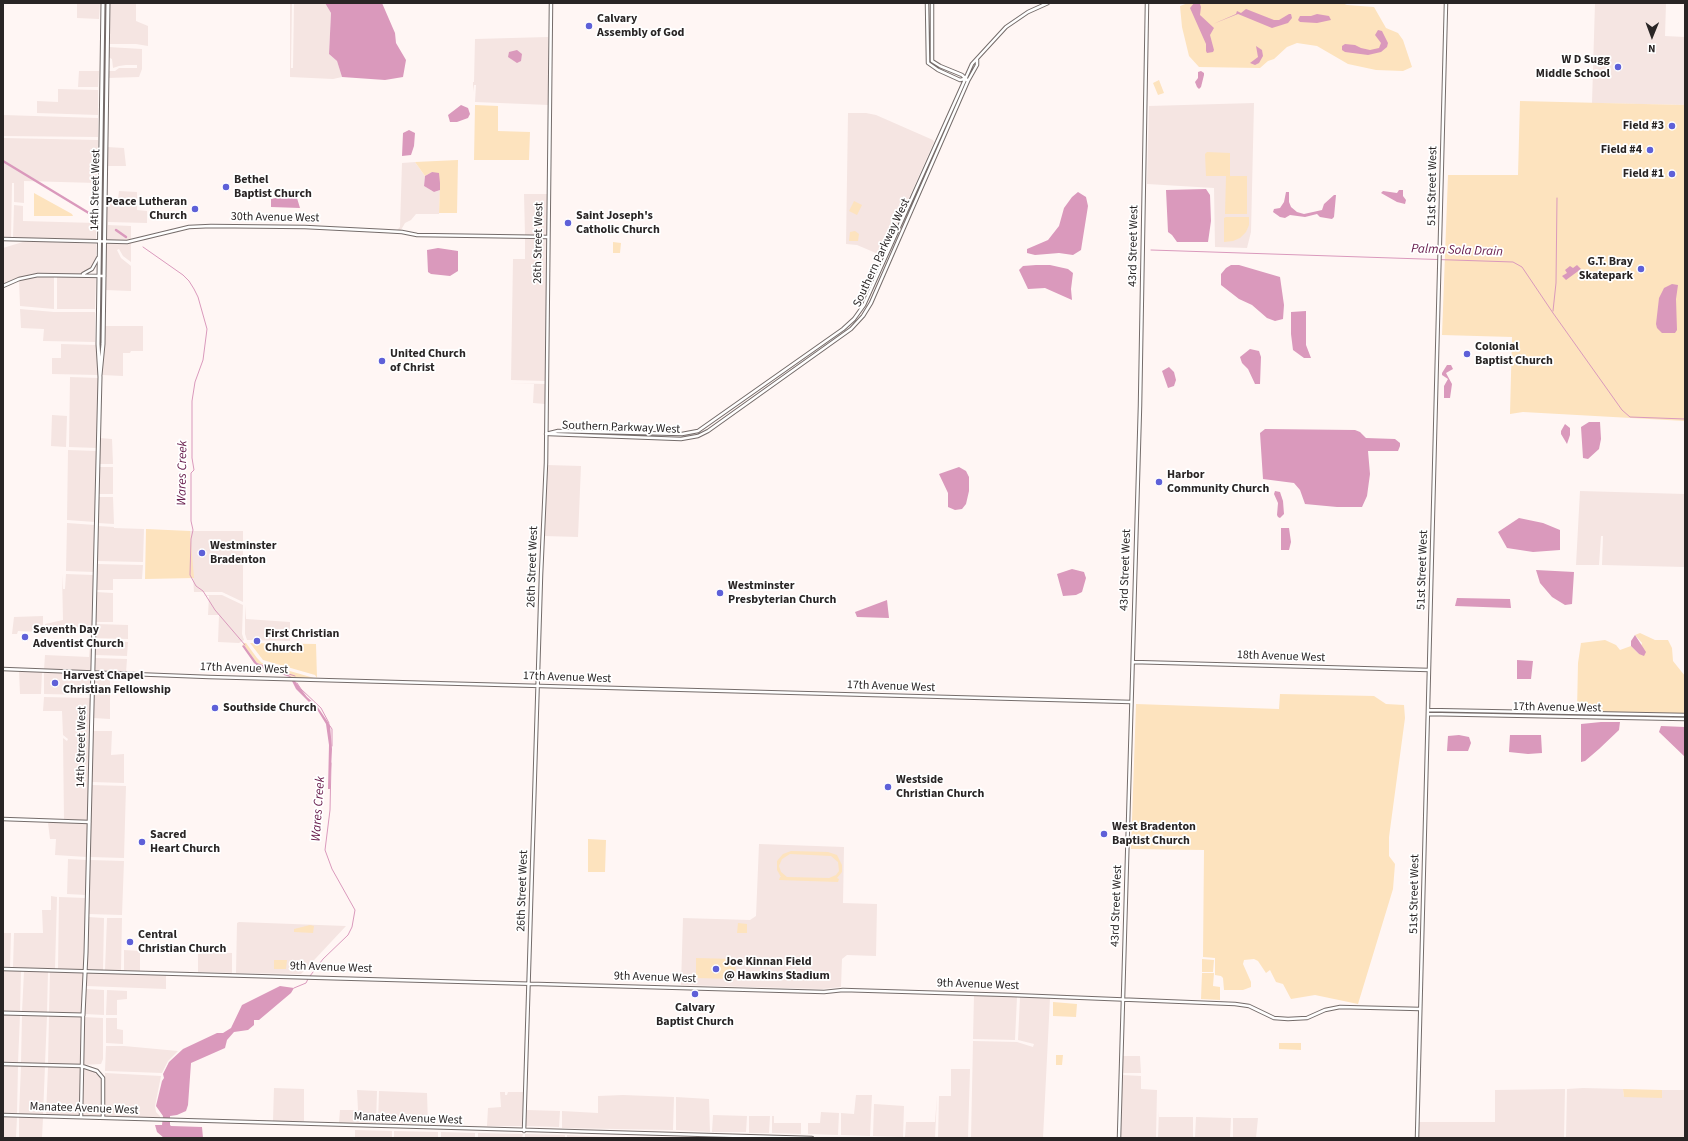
<!DOCTYPE html>
<style>
body{margin:0}
#map{position:relative;width:1688px;height:1141px;overflow:hidden;background:#fff6f4;font-family:"Source Sans 3",sans-serif}
canvas{display:block}
.frame{position:absolute;inset:0;border:4px solid #292525;pointer-events:none}
.north{position:absolute;left:1632px;top:16px;width:40px;height:40px;-webkit-text-stroke:3px #fff;paint-order:stroke;rotate:181deg;font-size:11px;font-weight:700;line-height:16px;text-align:center;color:#292525}
.north::after{content:'';display:block;margin:auto;width:14px;height:18px;background:#292525;clip-path:polygon(50% 0,100% 100%,50% 72%,0 100%)}
</style>
<div id="map">
<canvas width="1688" height="1141"></canvas>
<div class="frame"></div>
<div class="north">N</div>
</div>
<script>
const c = document.querySelector('canvas').getContext('2d');
c.lineJoin = 'round';
function paint(path, color) { c.fillStyle = color; c.fill(path, 'evenodd'); }
const shape = rows => new Path2D(rows.map(r => 'M' + r).join(''));
function stroke(path, color, width, dash) { c.strokeStyle = color; c.lineWidth = width; c.lineCap = dash ? 'butt' : 'round'; c.setLineDash(dash || []); c.stroke(path); }
function label(font, color, halo, rows, align = 'center') {
  c.font = font + ' "Source Sans 3",sans-serif'; c.lineWidth = 3.5; c.setLineDash([]); c.textBaseline = 'middle'; c.strokeStyle = halo; c.fillStyle = color; for (const [text, x, y, turn = 0] of rows) {
    c.save(); c.translate(x, y); c.rotate((+turn || 0) * Math.PI / 180); c.textAlign = isNaN(turn) ? turn : align; if (halo) c.strokeText(text, 0, 0); c.fillText(text, 0, 0); c.restore();
  }
}
const built = shape([
 [77,3,100,3,99,19,77,18],
 [109,3,136,3,136,21,148,26,148,46,136,44,108,44],
 [290,3,292,3,291,68,293,68,294,3,325,3,331,13,329,54,337,61,342,77,333,79,290,77],
 [1595,3,1666,3,1665,36,1685,37,1685,105,1592,103],
 [548,37,549,105,475,102,476,85,474,85,473,92,473,82,474,82,475,39],
 [108,47,142,49,142,69,139,77,108,78,108,71,115,71,119,68,137,68,137,65,126,65,119,66,113,68,112,59,108,57],
 [79,71,99,71,98,87,78,87],
 [58,89,98,90,98,115,37,113,37,101,58,102],
 [1254,103,1251,232,1247,248,1215,247,1214,188,1147,184,1149,106],
 [848,113,866,113,876,115,933,140,934,142,883,256,857,245,846,244],
 [3,115,98,118,98,137,3,136],
 [3,138,98,140,97,183,24,181,24,203,14,202,14,183,12,183,11,238,3,238],
 [107,147,124,148,126,166,106,166],
 [415,162,425,176,424,186,434,192,440,190,439,214,416,214,411,220,405,223,401,230,397,230,400,227,402,163],
 [119,191,137,192,137,210,147,211,147,223,108,222,108,225,131,226,131,240,105,241,106,200,118,200],
 [524,194,548,194,547,235,525,235],
 [14,205,23,206,23,221,96,223,96,241,13,238],
 [525,238,547,238,545,381,511,380,513,259,525,259],
 [26,241,96,244,96,261,91,268,80,274,31,275,12,280,3,284,3,248],
 [131,243,131,262,123,256,119,249,117,250,121,258,131,266,131,291,105,290,105,244],
 [54,276,54,309,20,306,19,280,38,277],
 [57,276,96,277,95,309,57,309],
 [20,309,54,312,95,312,95,342,97,342,43,341,44,329,21,328],
 [104,326,143,326,143,351,131,351,130,353,123,353,123,376,102,375,103,369],
 [61,344,97,345,98,375,52,374,52,358,61,358],
 [70,377,99,378,97,448,69,447],
 [509,383,545,384,545,404,533,403,534,384],
 [52,415,67,416,66,447,51,446],
 [100,438,112,439,113,464,99,464],
 [68,450,97,451,95,522,67,520],
 [547,465,581,466,578,537,544,536],
 [99,467,113,467,113,494,98,494],
 [1580,491,1685,494,1685,567,1602,565,1603,536,1601,536,1599,565,1576,565],
 [98,497,113,497,114,524,98,523],
 [67,523,95,525,94,572,66,571],
 [98,526,114,527,114,528,144,529,143,562,97,561],
 [190,531,243,531,243,602,222,592,194,592],
 [97,564,143,565,142,579,113,579,113,590,96,590],
 [62,574,63,589,65,589,66,574,94,575,93,628,45,626,45,624,63,620],
 [96,592,113,593,113,622,96,622],
 [203,595,222,595,243,605,242,634,244,640,239,643,218,642,219,615,208,615,209,596],
 [245,605,246,619,290,622,290,641,247,640,245,634],
 [43,616,43,630,41,632,18,631,17,634,12,634,14,617],
 [96,624,128,625,128,639,95,638],
 [45,628,93,630,92,672,44,670,45,655,89,657,91,632],
 [95,641,128,642,127,656,95,655],
 [95,658,127,659,126,673,94,672],
 [19,671,42,672,41,694,20,694],
 [44,672,92,675,91,695,44,694],
 [94,675,110,675,110,719,93,718],
 [44,697,91,698,88,821,64,820,63,738,67,741,68,739,63,735,62,711,43,711],
 [93,731,112,731,111,755,124,754,124,783,92,782],
 [91,785,126,786,124,858,90,857],
 [53,822,88,823,87,857,55,855,56,839,50,839,48,823],
 [759,844,844,847,843,903,877,904,876,956,847,955,842,959,841,987,822,989,681,985,683,918,750,920,756,916],
 [68,859,87,860,86,895,67,894],
 [90,860,124,861,122,915,88,914],
 [51,896,57,897,55,969,13,968,14,933,43,933,42,910,51,910],
 [59,897,86,898,84,969,58,969],
 [88,917,104,918,103,970,87,969],
 [107,918,122,918,121,970,105,970],
 [239,922,346,926,301,974,236,973,237,923],
 [3,933,11,933,10,968,3,967],
 [124,950,140,951,140,971,124,970],
 [198,952,232,953,232,973,198,972],
 [3,970,21,971,20,1012,3,1011],
 [24,971,48,971,47,1013,22,1012],
 [50,971,84,972,82,1014,49,1013],
 [86,972,166,974,166,989,86,986],
 [86,989,104,990,104,1015,84,1014],
 [107,990,127,991,127,999,117,1000,117,1015,106,1015],
 [974,995,1017,997,1015,1040,973,1039],
 [1020,997,1050,998,1043,1138,971,1138,973,1041,1017,1042,1033,1047,1034,1044,1018,1040],
 [3,1014,20,1015,18,1063,3,1062],
 [22,1015,47,1016,45,1064,21,1063],
 [49,1016,82,1017,81,1065,48,1064],
 [84,1017,103,1018,103,1059,101,1064,83,1065],
 [106,1018,117,1018,117,1029,123,1030,123,1044,106,1043],
 [106,1046,124,1046,178,1051,168,1061,162,1073,107,1071,105,1071],
 [1123,1056,1140,1056,1141,1073,1122,1073],
 [3,1065,18,1066,17,1114,3,1113],
 [21,1066,45,1066,43,1115,19,1114],
 [48,1067,81,1068,80,1116,46,1115],
 [83,1068,96,1072,101,1078,101,1117,82,1116],
 [951,1069,970,1069,968,1138,938,1138,939,1096,951,1096],
 [105,1073,161,1076,155,1106,156,1112,160,1116,160,1119,104,1117],
 [1122,1075,1141,1076,1141,1089,1157,1090,1156,1138,1121,1138],
 [274,1088,304,1089,304,1121,273,1121],
 [1583,1088,1623,1089,1624,1097,1662,1097,1662,1090,1685,1090,1685,1138,1566,1138,1567,1089],
 [1565,1089,1564,1138,1419,1138,1419,1122,1495,1122,1495,1090],
 [357,1090,377,1091,376,1123,339,1123,340,1110,358,1110],
 [379,1091,427,1093,428,1124,378,1123],
 [500,1092,505,1092,505,1095,507,1095,508,1092,524,1092,523,1126,487,1126,488,1108,501,1107],
 [623,1095,674,1097,673,1130,562,1128,562,1111,598,1113,598,1096],
 [856,1095,872,1095,870,1136,841,1135,841,1113,854,1114],
 [937,1096,935,1138,905,1137,906,1122,935,1122],
 [676,1097,709,1099,710,1132,676,1130],
 [526,1101,527,1110,560,1111,559,1127,525,1126],
 [874,1104,904,1106,903,1137,873,1136],
 [1159,1110,1159,1117,1193,1117,1193,1138,1158,1138],
 [821,1112,839,1113,838,1135,808,1134,808,1123,820,1123],
 [713,1115,747,1116,746,1132,712,1132],
 [3,1116,17,1117,16,1138,3,1138],
 [749,1116,770,1116,769,1133,749,1133],
 [772,1116,774,1116,774,1123,801,1123,801,1134,772,1133],
 [19,1117,43,1118,42,1138,19,1138],
 [1196,1117,1231,1118,1230,1138,1195,1138],
 [1233,1118,1258,1118,1256,1138,1233,1138],
 [355,1130,392,1131,392,1138,355,1138],
 [394,1131,438,1132,438,1138,394,1138],
 [441,1132,475,1133,475,1138,441,1138],
 [478,1133,523,1134,522,1138,478,1138],
 [525,1134,565,1135,565,1138,525,1138],
 [567,1135,605,1137,605,1138,567,1138]
]);
const green = shape([
 [1188,3,1342,3,1347,5,1374,7,1386,28,1398,33,1403,40,1412,67,1403,71,1376,70,1348,64,1317,46,1297,43,1287,47,1274,59,1268,61,1260,68,1199,67,1189,56,1182,27,1180,6],
 [1159,80,1164,93,1158,95,1153,83],
 [1520,101,1685,105,1685,421,1523,412,1510,414,1512,337,1442,335,1448,175,1518,175],
 [475,105,498,106,498,131,530,132,529,160,474,160],
 [1207,152,1230,153,1230,176,1247,176,1247,214,1225,214,1226,176,1206,176,1205,154],
 [458,160,457,213,439,213,440,183,432,172,425,176,415,162],
 [34,193,72,214,73,216,34,216],
 [854,201,862,205,857,215,849,211],
 [1226,217,1249,217,1249,225,1246,232,1240,238,1233,241,1224,242,1224,218],
 [855,231,859,234,858,241,849,241,850,232],
 [613,242,621,243,620,253,613,253],
 [146,529,190,531,194,578,145,579],
 [1640,633,1655,640,1668,640,1672,648,1673,661,1685,676,1685,714,1577,711,1578,663,1581,643,1605,640,1616,645,1620,650,1631,646,1639,654,1642,643,1635,635],
 [244,643,246,643,257,658,262,663,314,678,293,678,284,672,257,663,244,645,242,646],
 [250,643,316,644,317,678,315,675,263,660],
 [1280,694,1374,696,1386,704,1404,705,1405,718,1389,837,1389,856,1395,864,1393,889,1358,1004,1315,995,1291,999,1283,984,1276,982,1270,970,1266,973,1258,961,1254,959,1244,960,1243,964,1251,982,1251,987,1243,990,1224,990,1223,978,1221,976,1215,975,1215,958,1203,957,1204,850,1131,849,1136,704,1279,709],
 [588,839,606,840,605,872,588,872],
 [791,851,828,852,837,855,842,865,842,872,837,878,839,879,838,882,779,880,780,877,781,877,777,870,777,861,783,854],
 [790,854,831,856,838,862,839,871,836,875,829,878,787,877,781,872,779,866,782,859],
 [738,923,747,924,747,933,737,933],
 [310,925,314,926,313,933,294,932,294,929],
 [696,958,736,959,735,979,696,978],
 [1202,959,1214,960,1213,972,1202,972],
 [274,960,287,960,286,969,274,969],
 [1202,973,1214,973,1213,986,1220,987,1220,1000,1201,999],
 [1053,1002,1077,1004,1076,1017,1053,1016],
 [1279,1043,1301,1043,1301,1050,1279,1049],
 [1056,1055,1063,1055,1062,1065,1056,1065],
 [1623,1089,1662,1090,1662,1098,1624,1097]
]);
const water = shape([
 [325,3,382,3,395,33,396,43,406,60,403,77,385,80,342,77,337,61,329,54,331,13],
 [1194,3,1200,4,1201,7,1200,15,1214,28,1210,35,1214,50,1213,52,1207,53,1206,51,1206,44,1190,8],
 [1246,9,1274,20,1279,20,1289,14,1291,14,1292,18,1288,23,1272,28,1238,14,1213,24,1236,14,1237,11,1241,13],
 [1317,14,1329,16,1331,20,1317,23,1300,22,1298,20,1300,16,1311,16],
 [1378,30,1382,31,1388,43,1387,47,1381,52,1368,55,1345,52,1342,50,1342,46,1345,44,1355,45,1361,48,1370,50,1379,48,1381,43,1375,35],
 [1256,46,1262,50,1263,56,1259,63,1255,65,1250,63,1258,57],
 [517,50,522,54,521,61,517,63,508,57,509,52],
 [1201,71,1204,73,1204,75,1201,87,1199,89,1197,87,1195,82,1198,78,1198,72],
 [461,105,468,108,470,114,468,118,457,122,450,122,448,115],
 [409,130,415,133,414,146,411,155,402,156,403,133],
 [432,172,439,173,440,183,440,190,434,192,424,186,425,176],
 [1206,189,1210,195,1211,221,1208,242,1177,242,1172,235,1168,232,1166,190],
 [1399,190,1403,190,1403,196,1406,200,1405,204,1397,202,1381,193,1383,191,1397,193],
 [1078,192,1086,197,1088,206,1081,250,1073,255,1059,253,1035,255,1027,253,1027,249,1048,240,1059,226,1064,208,1072,197],
 [1286,192,1289,192,1289,202,1291,207,1297,212,1304,214,1322,210,1324,204,1334,195,1336,195,1334,217,1332,219,1320,217,1317,214,1305,217,1290,215,1285,218,1280,217,1273,212,1274,209,1280,208,1284,202],
 [280,197,297,198,300,208,271,207,271,199],
 [438,248,458,251,458,271,450,276,431,274,428,272,427,250],
 [1036,265,1050,265,1068,269,1073,273,1071,289,1072,300,1045,288,1028,289,1019,270,1023,266],
 [1231,265,1239,265,1280,277,1284,305,1283,319,1275,321,1267,318,1252,305,1239,299,1221,285,1221,274,1226,268],
 [1577,265,1581,269,1566,280,1562,276,1567,273,1565,270,1570,266,1573,268],
 [1672,284,1678,285,1676,299,1677,330,1675,333,1662,333,1657,328,1656,324,1659,298,1664,288],
 [1306,311,1306,345,1311,358,1304,358,1293,350,1291,334,1291,312],
 [1250,349,1259,351,1261,357,1260,384,1255,384,1248,369,1242,363,1240,357],
 [1447,365,1451,365,1453,369,1446,373,1452,384,1450,398,1444,398,1444,386,1448,379,1442,375,1442,373],
 [1169,367,1174,372,1176,380,1174,386,1168,388,1162,371],
 [1589,422,1600,422,1601,439,1599,449,1588,459,1583,458,1581,427],
 [1565,424,1570,428,1570,435,1567,444,1561,434,1561,431],
 [1265,429,1355,430,1360,432,1366,438,1395,439,1400,443,1400,446,1398,451,1368,451,1370,474,1367,496,1362,507,1337,507,1305,504,1300,490,1294,483,1263,479,1260,433],
 [959,467,966,471,969,477,969,491,966,504,962,509,955,510,948,507,948,493,939,474],
 [1275,491,1280,492,1283,501,1284,514,1280,518,1278,517,1277,515,1278,503,1274,494],
 [1519,518,1543,523,1560,530,1560,550,1533,552,1507,548,1498,532],
 [1281,528,1289,528,1291,542,1289,550,1281,550],
 [1072,569,1084,572,1086,578,1082,592,1076,595,1063,596,1057,574],
 [1536,570,1574,572,1572,604,1565,605,1552,597,1540,583],
 [1457,598,1510,599,1511,608,1455,606],
 [887,600,889,618,857,617,855,612],
 [1635,635,1646,652,1644,656,1639,654,1631,646,1631,641],
 [244,645,257,663,284,672,293,678,259,667,254,663,242,646],
 [1517,660,1533,661,1531,679,1517,679],
 [292,681,295,681,307,697,317,706,330,725,332,749,330,789,328,789,329,745,326,724,318,711,296,689],
 [1601,722,1620,722,1619,730,1599,749,1585,761,1581,762,1581,724],
 [1661,726,1685,727,1685,757,1659,732],
 [1459,735,1469,737,1471,743,1468,751,1447,751,1448,736],
 [1510,735,1541,735,1542,753,1528,754,1509,752],
 [280,986,294,988,291,993,259,1020,254,1020,254,1025,248,1030,234,1032,227,1040,225,1048,191,1063,188,1105,186,1111,177,1115,170,1116,170,1125,171,1126,202,1127,203,1138,164,1138,157,1132,155,1125,162,1125,163,1116,156,1106,162,1081,164,1078,163,1074,169,1062,183,1049,217,1033,223,1033,231,1028,242,1005]
]);
const stream = shape([
 [143,247,183,275,189,281,194,289,198,297,207,329,203,360,195,382,192,401,192,458,194,470,191,473,191,521,193,530,191,539,190,575,196,586,203,591,215,610,245,645],
 [1151,250,1513,262,1522,267,1553,313,1622,410,1630,417,1685,419],
 [1553,311,1556,283,1557,198],
 [286,673,295,676],
 [297,683,301,689,321,708,329,723],
 [330,726,332,729,332,746],
 [310,976,323,959,348,935,352,927,355,910,332,869,325,850,330,810,331,763],
 [294,988,306,983,308,979]
]);
const canal = shape([
 [3,161,97,218],
 [116,230,126,237]
]);
const secondary = shape([
 [927,3,928,63,938,70,960,80,964,79],
 [932,3,932,61,940,66,962,75,968,81],
 [3,239,127,242,189,227,211,226,305,227,384,231,402,232,417,235,548,237],
 [83,274,92,269,98,258],
 [3,286,19,279,38,275,104,276],
 [546,434,558,431,682,434,698,431,843,329,854,319,864,305,972,64,1006,27,1028,12,1048,3],
 [549,434,681,439,698,436,708,431,851,329,863,316,871,303,968,81,977,65,977,60],
 [1133,662,1429,670],
 [3,669,209,677,1131,702],
 [1428,710,1685,715],
 [1428,714,1685,719],
 [3,819,89,822],
 [3,969,824,992,843,990,1011,995,1235,1004,1249,1006,1274,1018,1288,1019,1307,1018,1325,1010,1340,1007,1420,1009],
 [3,1064,82,1066,97,1071,103,1078,103,1118],
 [3,1115,812,1138],
 [81,1117,83,1015],
 [524,1131,541,575,546,463,551,3],
 [1119,1138,1140,406,1147,3],
 [1417,1138,1446,3]
]);
const primary = shape([
 [100,375,103,344,108,3],
 [3,1013,83,1015,86,953,100,377,98,344,103,3]
]);
const markers = [
 [589,26,4,"#5e60d8"],
 [1618,67,4,"#5e60d8"],
 [1672,126,4,"#5e60d8"],
 [1650,150,4,"#5e60d8"],
 [1672,174,4,"#5e60d8"],
 [226,187,4,"#5e60d8"],
 [195,209,4,"#5e60d8"],
 [568,223,4,"#5e60d8"],
 [1641,269,4,"#5e60d8"],
 [1467,354,4,"#5e60d8"],
 [382,361,4,"#5e60d8"],
 [1159,482,4,"#5e60d8"],
 [202,553,4,"#5e60d8"],
 [720,593,4,"#5e60d8"],
 [25,637,4,"#5e60d8"],
 [257,641,4,"#5e60d8"],
 [55,683,4,"#5e60d8"],
 [215,708,4,"#5e60d8"],
 [888,787,4,"#5e60d8"],
 [1104,834,4,"#5e60d8"],
 [142,842,4,"#5e60d8"],
 [130,942,4,"#5e60d8"],
 [716,969,4,"#5e60d8"],
 [695,994,4,"#5e60d8"]
];
const poiNames = [
 ["Calvary",597,19],
 ["Assembly of God",597,33],
 ["W D Sugg",1610,60,"right"],
 ["Middle School",1610,74,"right"],
 ["Field #3",1664,126,"right"],
 ["Field #4",1642,150,"right"],
 ["Field #1",1664,174,"right"],
 ["Bethel",234,180],
 ["Baptist Church",234,194],
 ["Peace Lutheran",187,202,"right"],
 ["Church",187,216,"right"],
 ["Saint Joseph's",576,216],
 ["Catholic Church",576,230],
 ["G.T. Bray",1633,262,"right"],
 ["Skatepark",1633,276,"right"],
 ["Colonial",1475,347],
 ["Baptist Church",1475,361],
 ["United Church",390,354],
 ["of Christ",390,368],
 ["Harbor",1167,475],
 ["Community Church",1167,489],
 ["Westminster",210,546],
 ["Bradenton",210,560],
 ["Westminster",728,586],
 ["Presbyterian Church",728,600],
 ["Seventh Day",33,630],
 ["Adventist Church",33,644],
 ["First Christian",265,634],
 ["Church",265,648],
 ["Harvest Chapel",63,676],
 ["Christian Fellowship",63,690],
 ["Southside Church",223,708],
 ["Westside",896,780],
 ["Christian Church",896,794],
 ["West Bradenton",1112,827],
 ["Baptist Church",1112,841],
 ["Sacred",150,835],
 ["Heart Church",150,849],
 ["Central",138,935],
 ["Christian Church",138,949],
 ["Joe Kinnan Field",724,962],
 ["@ Hawkins Stadium",724,976],
 ["Calvary",695,1008,"center"],
 ["Baptist Church",695,1022,"center"]
];
const streetNames = [
 ["51st Street West",1433,186,-89],
 ["14th Street West",96,190,-89],
 ["30th Avenue West",275,218,1],
 ["26th Street West",539,243,-89],
 ["43rd Street West",1134,246,-89],
 ["Southern Parkway West",882,253,-65],
 ["Southern Parkway West",621,428,2],
 ["26th Street West",533,567,-88],
 ["43rd Street West",1126,570,-88],
 ["51st Street West",1423,570,-88],
 ["18th Avenue West",1281,657,2],
 ["17th Avenue West",244,669,2],
 ["17th Avenue West",567,678,2],
 ["17th Avenue West",891,687,2],
 ["17th Avenue West",1557,708,1],
 ["14th Street West",82,747,-89],
 ["26th Street West",523,891,-88],
 ["51st Street West",1415,894,-89],
 ["43rd Street West",1117,906,-88],
 ["9th Avenue West",331,968,2],
 ["9th Avenue West",655,978,2],
 ["9th Avenue West",978,985,2],
 ["Manatee Avenue West",84,1109,2],
 ["Manatee Avenue West",408,1119,2]
];
const waterNames = [
 ["Palma Sola Drain",1457,251,2],
 ["Wares Creek",183,473,-89],
 ["Wares Creek",319,809,-86]
];
paint(built, '#f5e5e2');
paint(green, '#fde3be');
paint(water, '#da99bc');
stroke(stream, '#da99bc', 1);
stroke(canal, '#da99bc', 2.5);
stroke(secondary, '#756c6a', 4.5);
stroke(primary, '#756c6a', 5);
stroke(secondary, '#fff', 2.5);
stroke(primary, '#fff', 3);
for (const [x, y, r, color] of markers) { const dot = new Path2D(); dot.arc(x, y, r, 0, 2 * Math.PI); c.fillStyle = color; c.fill(dot); stroke(dot, '#fff', 1.5); }
label('bold 12px', '#292525', '#fff', poiNames, 'left');
label('12px', '#292525', '#fff', streetNames);
label('italic 13px', '#661a4a', '#fff', waterNames);
</script>
